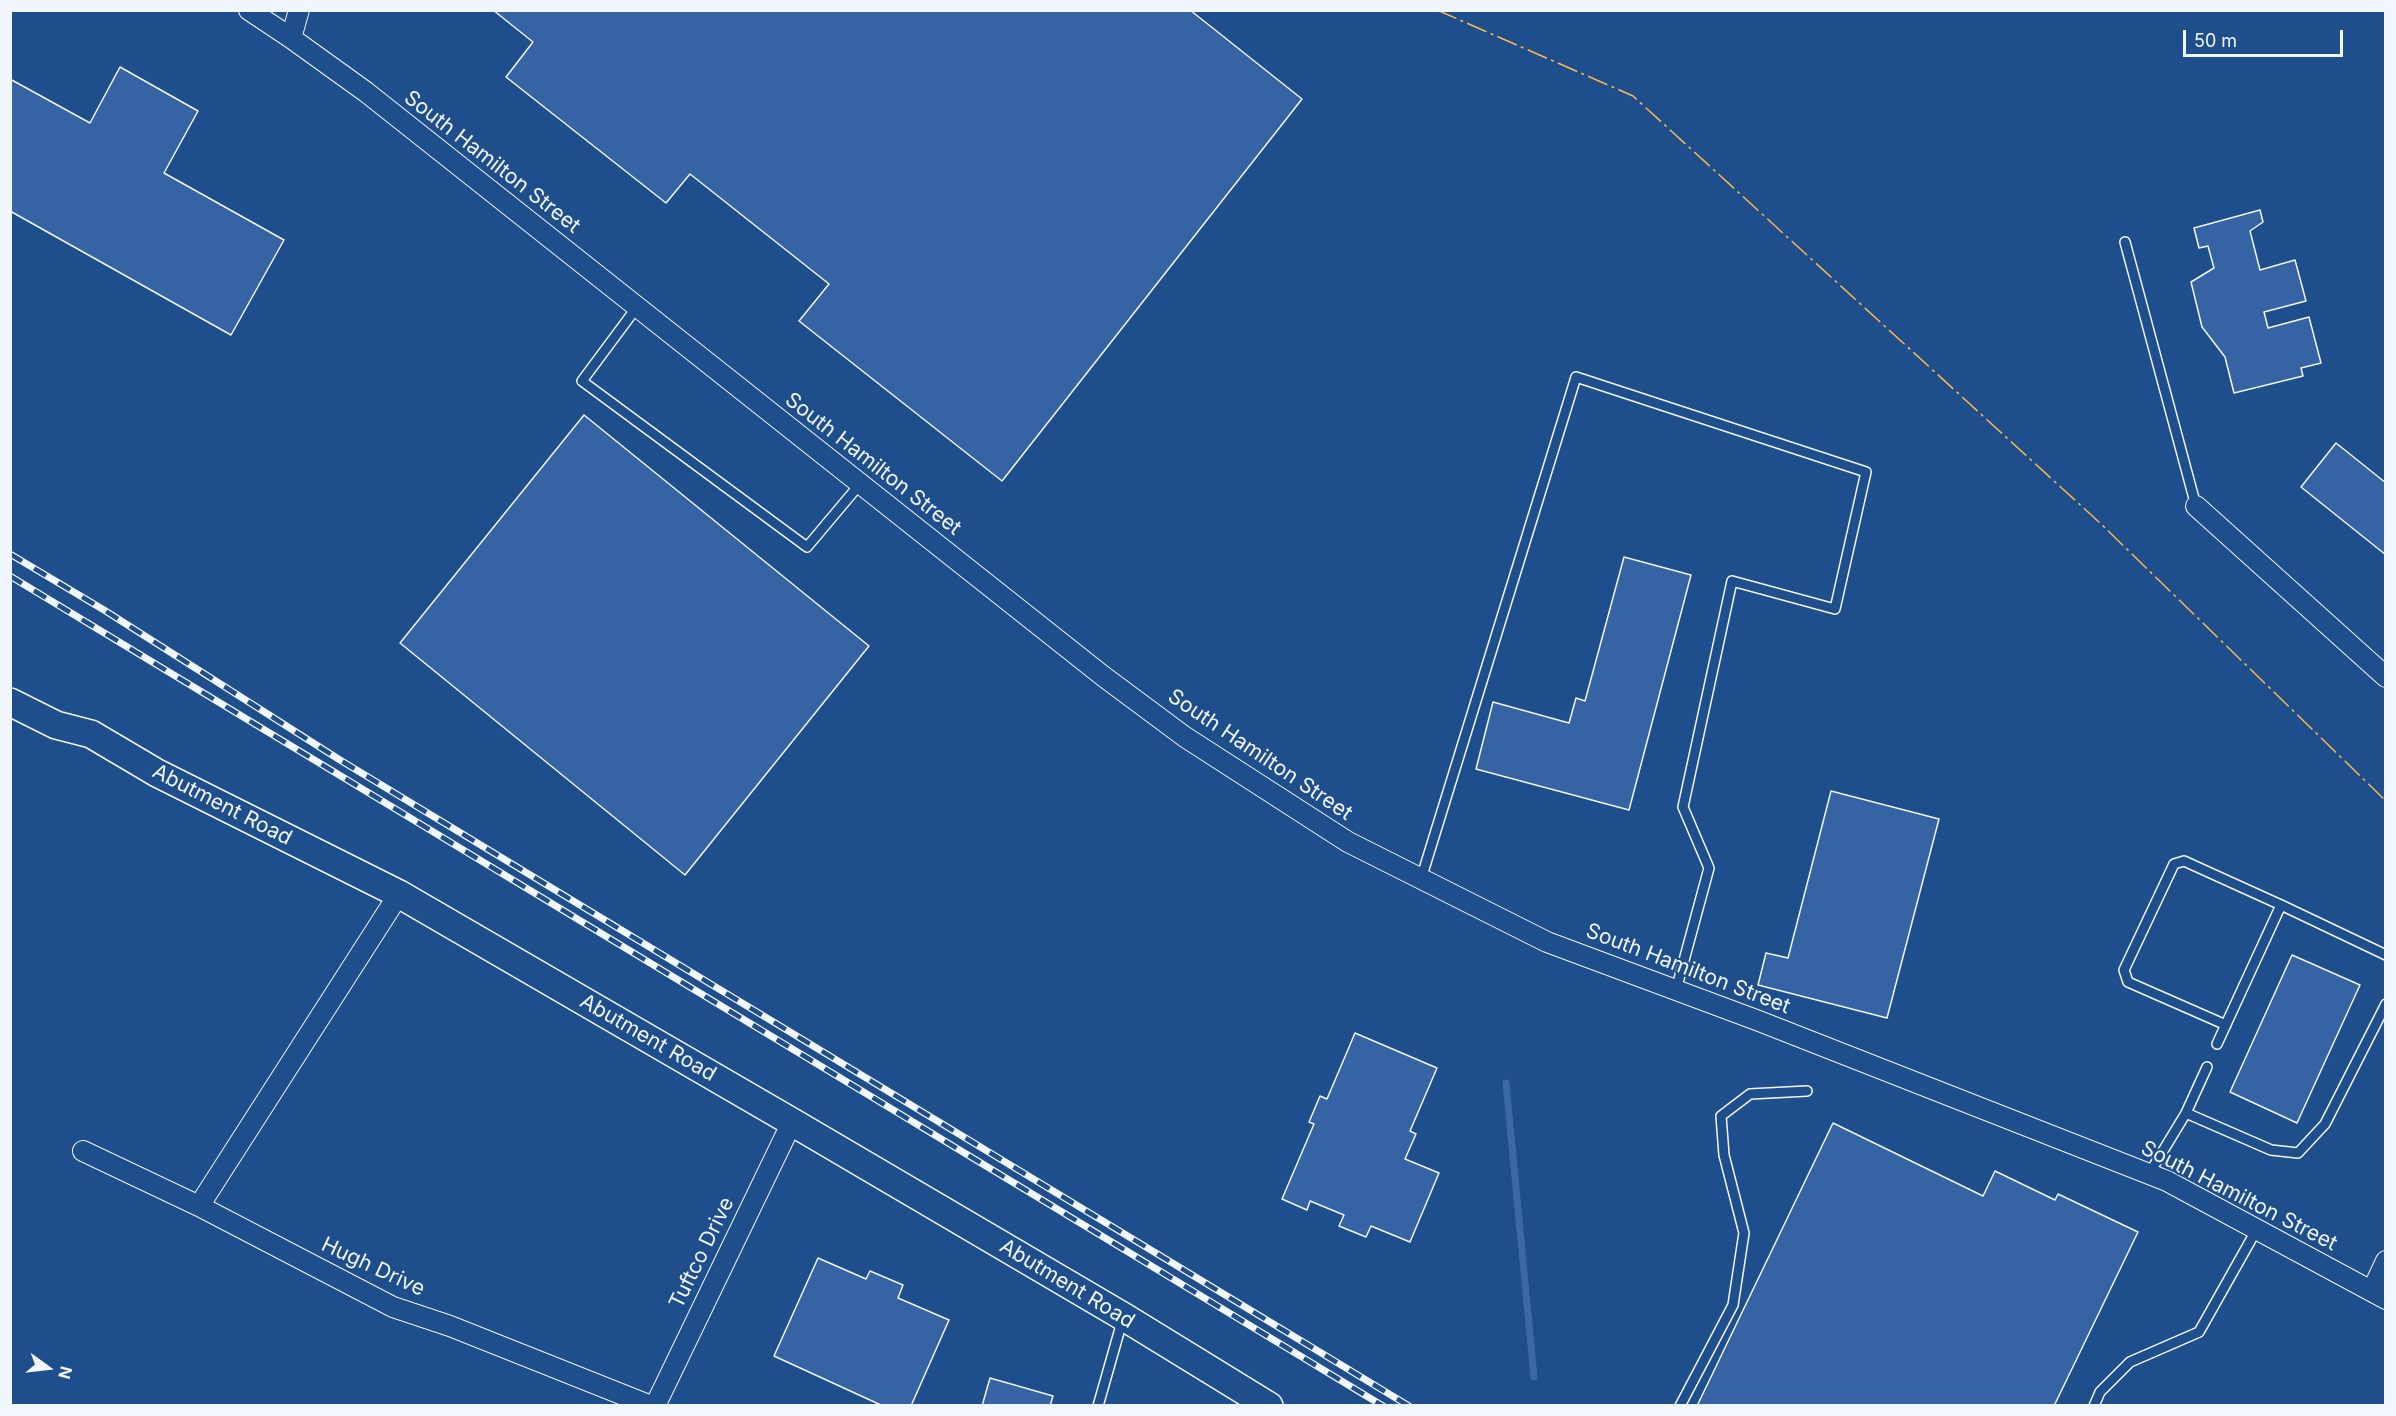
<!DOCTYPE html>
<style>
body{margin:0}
#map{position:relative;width:2396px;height:1416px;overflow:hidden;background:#1f4e8c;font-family:Inter,sans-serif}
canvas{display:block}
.frame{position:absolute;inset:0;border:12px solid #f2f6ff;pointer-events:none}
.north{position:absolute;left:18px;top:1338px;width:60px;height:60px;-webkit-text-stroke:4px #1f4e8c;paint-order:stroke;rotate:105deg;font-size:16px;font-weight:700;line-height:24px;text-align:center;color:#f2f6ff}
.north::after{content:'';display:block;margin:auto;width:21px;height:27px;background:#f2f6ff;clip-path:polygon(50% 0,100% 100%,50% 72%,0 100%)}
.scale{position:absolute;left:2183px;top:30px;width:160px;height:27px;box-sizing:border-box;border:3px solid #f2f6ff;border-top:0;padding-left:8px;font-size:18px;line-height:21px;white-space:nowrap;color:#f2f6ff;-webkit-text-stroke:4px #1f4e8c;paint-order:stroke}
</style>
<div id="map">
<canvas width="2396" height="1416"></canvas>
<div class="frame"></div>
<div class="north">N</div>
<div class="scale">50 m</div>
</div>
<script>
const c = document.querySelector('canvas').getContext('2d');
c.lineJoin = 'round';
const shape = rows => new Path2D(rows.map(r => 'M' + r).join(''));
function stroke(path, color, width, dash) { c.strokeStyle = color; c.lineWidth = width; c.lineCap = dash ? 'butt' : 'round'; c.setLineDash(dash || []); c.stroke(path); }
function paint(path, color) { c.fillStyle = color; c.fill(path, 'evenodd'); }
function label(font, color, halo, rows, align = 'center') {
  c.font = font + ' Inter,sans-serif'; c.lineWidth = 4.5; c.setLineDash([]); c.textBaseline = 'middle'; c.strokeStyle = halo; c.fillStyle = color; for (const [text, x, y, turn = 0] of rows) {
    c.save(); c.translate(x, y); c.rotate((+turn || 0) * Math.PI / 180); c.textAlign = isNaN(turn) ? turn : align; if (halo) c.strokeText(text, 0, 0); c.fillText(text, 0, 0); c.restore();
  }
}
const stream = shape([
 [1506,1083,1534,1377]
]);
const building = shape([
 [493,10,1190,10,1302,99,1002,481,799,321,829,284,690,174,666,203,506,77,533,42,493,10],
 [120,67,198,111,164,173,284,240,231,335,10,211,10,79,90,123,120,67],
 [2260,210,2263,222,2250,231,2260,270,2295,260,2306,301,2264,312,2268,328,2309,317,2321,363,2301,368,2303,376,2234,393,2225,357,2202,327,2191,282,2214,268,2208,246,2199,248,2194,228,2260,210],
 [584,415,869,646,685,875,400,643,584,415],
 [2336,443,2386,483,2386,555,2301,487,2336,443],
 [1624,557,1691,575,1629,810,1476,769,1493,702,1569,723,1576,698,1585,701,1624,557],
 [1831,791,1939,819,1887,1018,1758,985,1766,953,1788,958,1831,791],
 [2292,955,2360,985,2297,1123,2230,1092,2292,955],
 [1355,1033,1437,1068,1410,1131,1416,1134,1405,1159,1439,1173,1410,1242,1371,1226,1366,1237,1339,1226,1344,1215,1310,1201,1307,1210,1282,1199,1314,1124,1309,1122,1320,1096,1327,1099,1355,1033],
 [1833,1123,1983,1196,1995,1171,2055,1200,2058,1194,2138,1232,2054,1406,1697,1406,1833,1123],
 [818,1258,866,1279,870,1271,903,1285,898,1298,949,1320,911,1406,883,1406,774,1356,818,1258],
 [990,1378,1053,1396,1050,1406,982,1406,990,1378]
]);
const lane = shape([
 [2125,242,2196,506],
 [637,307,582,381,807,547,860,484],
 [1421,879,1576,377,1866,472,1835,609,1732,581,1683,807,1709,868,1676,990],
 [2226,1025,2128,982,2124,970,2174,864,2184,861,2281,905],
 [2217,1044,2281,905,2386,955],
 [2207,1067,2186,1113,2271,1150,2298,1153,2325,1124,2386,1004],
 [2149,1174,2186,1113],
 [1098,1406,1123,1318],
 [1680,1406,1733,1305,1744,1233,1724,1155,1721,1116,1750,1094,1807,1091],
 [2094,1406,2100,1392,2130,1362,2199,1332,2257,1229]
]);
const street = shape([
 [249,10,291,38,366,92,1103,676,1185,737,1348,842,1547,942,1759,1021,2167,1181,2386,1299],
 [291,38,299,10],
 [2196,506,2386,677],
 [83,1151,199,1206,393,1307,450,1326,651,1406],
 [199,1206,399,894],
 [2372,1291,2386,1261],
 [655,1406,792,1122]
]);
const secondary = shape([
 [10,702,56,725,91,734,157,773,399,894,792,1122,1124,1317,1269,1406]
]);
const rail = shape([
 [10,554,104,610,340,760,1409,1406],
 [10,576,1383,1406]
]);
const power = shape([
 [1437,10,1633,96,2100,523,2386,801]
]);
const streetNames = [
 ["South Hamilton Street",492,162,38],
 ["South Hamilton Street",873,464,38],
 ["South Hamilton Street",1260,755,34],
 ["Abutment Road",222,805,27],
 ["South Hamilton Street",1688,969,21],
 ["Abutment Road",648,1038,30],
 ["South Hamilton Street",2239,1196,27],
 ["Tuftco Drive",702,1253,-64],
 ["Hugh Drive",373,1267,25],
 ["Abutment Road",1067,1284,31]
];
stroke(stream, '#3b69a3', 7);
paint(building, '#3563a3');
stroke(building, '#f2f6ff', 1.5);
stroke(lane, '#f2f6ff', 12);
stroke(street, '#f2f6ff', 22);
stroke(secondary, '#f2f6ff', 30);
stroke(lane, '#1f4e8c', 9);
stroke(street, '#1f4e8c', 20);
stroke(secondary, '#1f4e8c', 27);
stroke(rail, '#f2f6ff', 7);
stroke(rail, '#1f4e8c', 4.5, [14]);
stroke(power, '#ffb74d', 1.5, [21, 4.5, 3, 4.5]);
label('21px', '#f2f6ff', '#1f4e8c', streetNames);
</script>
